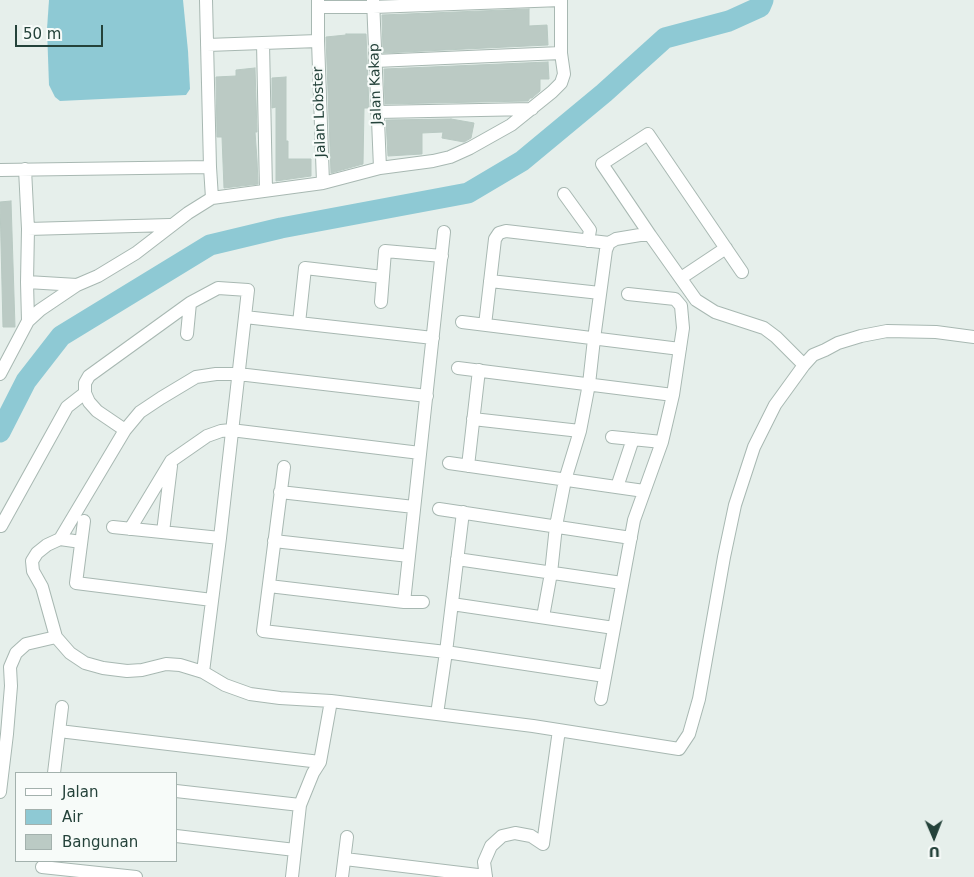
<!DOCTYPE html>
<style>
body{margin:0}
#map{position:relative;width:974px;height:877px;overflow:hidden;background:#e6efeb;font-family:"DejaVu Sans",sans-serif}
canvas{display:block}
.legend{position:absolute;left:15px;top:772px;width:162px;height:90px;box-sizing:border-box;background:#f7fbf9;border:1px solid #a3b1ad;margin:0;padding:6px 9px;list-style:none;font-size:15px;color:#24423a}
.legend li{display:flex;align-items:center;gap:10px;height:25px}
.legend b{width:25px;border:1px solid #a3b1ad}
.north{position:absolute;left:909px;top:812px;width:50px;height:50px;-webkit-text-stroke:4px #f7fbf9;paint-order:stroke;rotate:179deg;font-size:14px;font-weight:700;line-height:20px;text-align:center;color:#24423a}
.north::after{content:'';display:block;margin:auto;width:18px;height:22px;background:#24423a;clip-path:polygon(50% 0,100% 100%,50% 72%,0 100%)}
.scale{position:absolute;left:15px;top:25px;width:88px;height:22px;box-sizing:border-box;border:2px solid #24423a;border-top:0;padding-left:6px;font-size:15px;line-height:18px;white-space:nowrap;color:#24423a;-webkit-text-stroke:4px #f7fbf9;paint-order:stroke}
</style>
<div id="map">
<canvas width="974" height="877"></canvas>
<ul class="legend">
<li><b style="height:6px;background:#fff"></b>Jalan</li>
<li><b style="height:14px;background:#8ec9d4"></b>Air</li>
<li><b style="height:14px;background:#bbcac4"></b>Bangunan</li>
</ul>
<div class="north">U</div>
<div class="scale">50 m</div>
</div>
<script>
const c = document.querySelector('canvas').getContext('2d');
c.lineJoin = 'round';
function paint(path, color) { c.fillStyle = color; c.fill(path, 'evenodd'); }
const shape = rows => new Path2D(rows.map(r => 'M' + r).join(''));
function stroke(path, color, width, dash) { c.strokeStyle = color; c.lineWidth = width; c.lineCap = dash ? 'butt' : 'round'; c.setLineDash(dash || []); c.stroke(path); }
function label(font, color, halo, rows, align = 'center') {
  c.font = font + ' "DejaVu Sans",sans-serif'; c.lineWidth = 4.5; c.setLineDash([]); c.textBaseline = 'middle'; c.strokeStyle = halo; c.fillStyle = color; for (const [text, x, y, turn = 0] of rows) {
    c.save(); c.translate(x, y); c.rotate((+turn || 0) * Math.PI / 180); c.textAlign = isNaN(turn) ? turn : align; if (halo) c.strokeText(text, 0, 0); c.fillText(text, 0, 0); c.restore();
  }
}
const water = shape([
 [49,0,183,0,188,51,190,89,186,95,60,101,55,97,49,85,47,29]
]);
const river = shape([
 [0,432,26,381,61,336,210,245,281,228,468,193,522,161,604,93,665,38,729,21,760,7,763,0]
]);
const building = shape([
 [529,9,529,26,547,25,548,45,383,53,382,15,529,9],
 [346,34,366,34,369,108,364,108,363,164,331,173,326,37,346,35,346,34],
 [548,62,549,79,540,79,540,91,532,98,530,98,528,101,385,104,384,69,548,62],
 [255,68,257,132,255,132,257,160,258,184,224,188,222,137,217,137,216,77,236,76,236,70,255,68],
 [286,77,286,141,288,141,288,159,311,159,311,176,276,181,276,107,272,108,272,78,286,77],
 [451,119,474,123,471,138,464,142,442,138,443,132,422,133,422,154,388,156,386,120,451,119],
 [11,201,15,327,3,327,0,202,11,201]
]);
const minor = shape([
 [373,0,380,168],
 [318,7,373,7,561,0],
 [318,41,323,183],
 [263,43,266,190],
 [207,45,318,41,318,0],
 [375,61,561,53],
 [377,112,532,109],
 [210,167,212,198],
 [25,169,28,229,27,282,28,321],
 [0,170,210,167,206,0],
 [564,194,590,230,588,241],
 [28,229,170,225],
 [650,235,602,164,648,134,742,272],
 [681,278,726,248],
 [490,281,600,293],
 [27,282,77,285],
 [381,302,385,251,442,256],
 [245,317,433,338],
 [462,322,680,349],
 [299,323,305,268,383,277],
 [485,325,495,239,499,233,506,231,609,243],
 [187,334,190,303,218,288,248,290,220,538,203,672],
 [458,368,673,395],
 [0,374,28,321,40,310,77,285,98,276,136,253,188,213,212,198,323,183,380,168,433,161,450,157,470,148,511,125,552,92,561,83,564,74,561,53,561,0],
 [473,419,580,431],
 [125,430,97,411,89,402,85,393,85,383,89,376,190,303],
 [612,437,662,442],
 [449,463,644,491],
 [468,466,479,370],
 [284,467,263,631,446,652,605,676],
 [617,487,633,439],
 [280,492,414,507],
 [439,509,631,538],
 [84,521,76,583,212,600],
 [1,526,67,407,85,393],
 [113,527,220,538],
 [130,529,171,461,207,436,221,431,231,430,420,453],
 [163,532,171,466],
 [60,539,125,430,140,412,161,398,196,377,216,374,238,374,427,396],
 [274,541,409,556],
 [457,559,622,583],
 [269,586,404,602,423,602],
 [404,602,444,232],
 [452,604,614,628],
 [543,617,551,573,556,526,565,480,580,431,589,384,594,339,606,250,609,243,616,239,640,235,650,235,696,300,715,312,764,328,776,337,804,365,813,355,825,350,838,343,861,336,887,331,936,332,974,337],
 [56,637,42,587,33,571,32,561,37,553,47,545,60,539,81,542],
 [601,699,634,520,662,442,673,395,683,328,681,306,675,299,628,294],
 [437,714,533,726,679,749,689,734,699,699,724,557,735,505,754,447,775,405,804,365],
 [59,731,320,762],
 [54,773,62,707],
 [176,791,300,805],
 [0,792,7,734,11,686,10,667,16,653,26,644,56,637,70,653,85,663,103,668,127,671,142,670,166,664,180,665,203,672,225,685,250,694,280,698,331,701],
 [176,836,295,850],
 [345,859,486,876],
 [42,867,136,877],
 [292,877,300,805,313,773,320,762,331,701,437,714,446,652,463,512],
 [342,877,347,837],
 [486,877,484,862,491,846,502,836,515,833,531,836,543,844,559,730]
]);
const streetNames = [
 ["Jalan Kakap",376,84,-92],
 ["Jalan Lobster",320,112,-92]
];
paint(water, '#8ec9d4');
stroke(river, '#8ec9d4', 21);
paint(building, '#bbcac4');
stroke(building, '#b8c9c2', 1);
stroke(minor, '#a8b8b2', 14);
stroke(minor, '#fff', 12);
label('14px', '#24423a', '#f7fbf9', streetNames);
</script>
